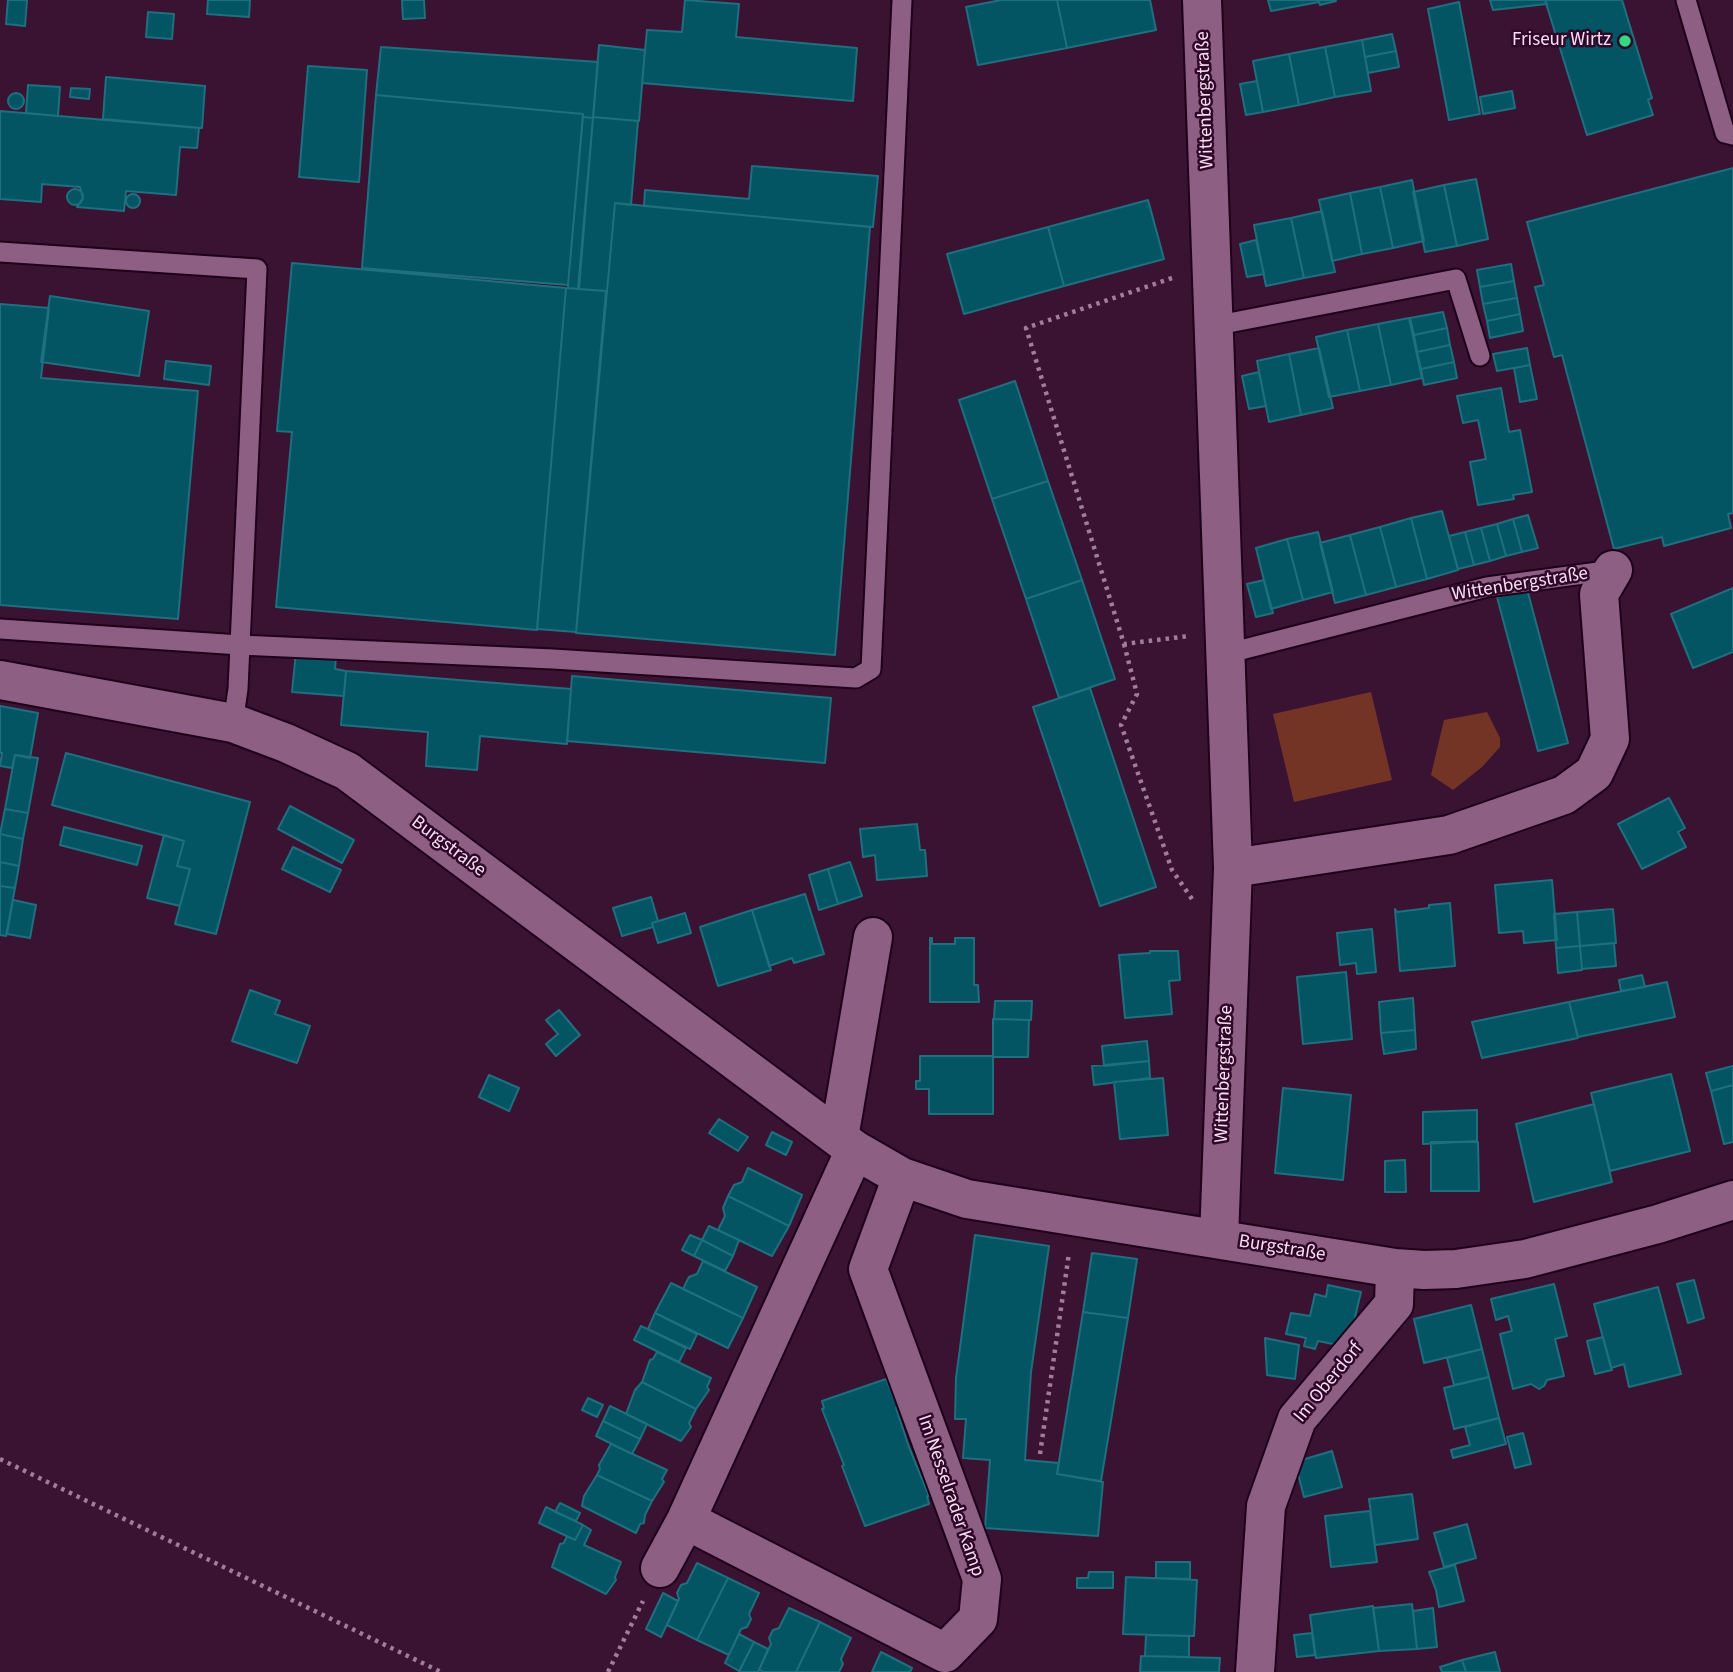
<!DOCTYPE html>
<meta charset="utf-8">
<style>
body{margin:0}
canvas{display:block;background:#3a1333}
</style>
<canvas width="1733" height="1672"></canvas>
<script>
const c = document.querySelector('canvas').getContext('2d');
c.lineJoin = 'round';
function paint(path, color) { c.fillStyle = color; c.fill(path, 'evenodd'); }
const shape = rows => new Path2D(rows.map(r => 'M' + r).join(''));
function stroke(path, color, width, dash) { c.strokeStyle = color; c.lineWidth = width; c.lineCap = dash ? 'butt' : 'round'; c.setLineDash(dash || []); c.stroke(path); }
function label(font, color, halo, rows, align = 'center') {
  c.font = font + ' "Source Sans 3",sans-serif'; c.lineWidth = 5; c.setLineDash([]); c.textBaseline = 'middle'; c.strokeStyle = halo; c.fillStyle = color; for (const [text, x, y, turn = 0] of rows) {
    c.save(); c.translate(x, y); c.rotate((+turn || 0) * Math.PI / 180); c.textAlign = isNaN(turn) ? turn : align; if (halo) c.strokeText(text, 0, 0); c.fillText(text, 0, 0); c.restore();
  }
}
const green = shape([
 [1371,692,1392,780,1294,802,1273,714],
 [1487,712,1500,738,1500,747,1482,767,1453,790,1431,775,1444,720]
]);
const building = shape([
 [8,0,27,0,25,26,6,24,8,0],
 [208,0,250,0,249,17,207,14,208,0],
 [402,0,424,0,425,18,403,19,402,0],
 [685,0,739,4,736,37,857,48,853,101,642,83,647,30,682,32,685,0],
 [1001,0,1057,0,1067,48,978,65,966,7,1001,0],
 [1057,0,1150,0,1156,30,1067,48,1057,0],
 [1268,0,1335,0,1336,1,1320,5,1319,2,1271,11,1268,0],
 [1490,0,1545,0,1547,4,1493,10,1490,0],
 [1545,0,1622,0,1652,98,1648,100,1653,115,1587,135,1545,0],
 [1459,2,1480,114,1449,120,1428,9,1459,2],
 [148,12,174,14,172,39,146,37,148,12],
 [1392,34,1396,51,1365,57,1362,40,1392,34],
 [1362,40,1371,91,1335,97,1325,47,1362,40],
 [599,45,645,50,639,121,593,117,599,45],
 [381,47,598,62,593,118,583,117,583,114,376,95,381,47],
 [1325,47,1335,97,1299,105,1289,54,1325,47],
 [1396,51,1399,67,1368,73,1365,57,1396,51],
 [1289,54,1299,105,1263,112,1253,61,1289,54],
 [308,66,367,70,359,182,299,177,308,66],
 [106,77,205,86,202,128,103,119,106,77],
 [1257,81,1263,112,1246,115,1240,84,1257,81],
 [28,85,60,87,58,116,26,113,28,85],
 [71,88,90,89,89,99,70,97,71,88],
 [1512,91,1515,108,1483,114,1480,97,1512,91],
 '8 101a8 8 0 1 1 16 0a8 8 0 1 1-16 0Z',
 [376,95,583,114,568,285,362,268,376,95],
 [0,111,199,128,197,148,180,147,176,195,126,191,124,211,77,207,83,198,80,187,42,184,41,202,0,199,0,111],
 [583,117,593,118,579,289,568,288,568,285,583,117],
 [593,117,638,121,631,205,615,203,607,291,578,289,593,117],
 [752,166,878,176,873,227,644,206,645,190,749,199,752,166],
 [1733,168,1733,513,1728,514,1731,528,1664,546,1662,537,1614,549,1562,355,1554,357,1535,287,1544,285,1527,222,1733,168],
 [1476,179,1488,239,1457,246,1444,185,1476,179],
 [1412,180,1424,241,1393,248,1380,187,1412,180],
 [1444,185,1457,246,1425,252,1413,192,1444,185],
 [1380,187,1393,248,1362,254,1350,193,1380,187],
 '67 197a8 8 0 1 1 16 0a8 8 0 1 1-16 0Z',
 [1350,193,1362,254,1332,261,1319,200,1350,193],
 '126 201a7 7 0 1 1 14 0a7 7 0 1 1-14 0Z',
 [1148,200,1164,259,1064,286,1048,227,1148,200],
 [615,203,870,227,835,655,576,633,615,203],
 [1322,211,1335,272,1304,278,1291,218,1322,211],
 [1291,218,1304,278,1266,286,1254,225,1291,218],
 [1048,227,1064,286,964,314,947,254,1048,227],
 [1256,240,1264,274,1247,277,1240,244,1256,240],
 [292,263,566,288,537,630,276,607,292,432,277,431,292,263],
 [1511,264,1514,281,1480,287,1477,270,1511,264],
 [1514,281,1517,298,1483,304,1480,287,1514,281],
 [566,288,606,291,576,632,537,629,566,288],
 [50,296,149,311,139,376,41,362,50,296],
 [1517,298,1520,314,1487,321,1483,304,1517,298],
 [0,304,49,308,41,378,198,391,178,619,0,605,0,304],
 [1443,312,1447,328,1414,335,1410,318,1443,312],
 [1520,314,1523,331,1490,338,1487,321,1520,314],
 [1409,318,1422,378,1391,385,1378,324,1409,318],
 [1378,324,1391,385,1360,391,1347,330,1378,324],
 [1447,328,1450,345,1417,352,1414,335,1447,328],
 [1347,330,1360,391,1329,397,1316,337,1347,330],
 [1450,345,1454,362,1421,369,1417,352,1450,345],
 [1319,348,1333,408,1301,415,1289,354,1319,348],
 [1527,348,1530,365,1497,371,1493,354,1527,348],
 [1289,354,1301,415,1269,422,1257,361,1289,354],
 [166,361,211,366,209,385,164,379,166,361],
 [1454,362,1457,378,1424,385,1421,369,1454,362],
 [1530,365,1537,399,1520,402,1514,368,1530,365],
 [1259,372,1266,406,1249,409,1242,376,1259,372],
 [1015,381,1048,481,992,499,959,400,1015,381],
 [1501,388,1509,432,1520,430,1532,492,1513,495,1514,499,1478,505,1470,462,1486,459,1478,420,1463,423,1457,396,1501,388],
 [1048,481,1082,580,1026,599,992,499,1048,481],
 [1442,511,1458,570,1427,579,1411,518,1442,511],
 [1528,515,1538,548,1522,552,1513,519,1528,515],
 [1411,518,1427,579,1396,587,1380,527,1411,518],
 [1513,519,1522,552,1506,556,1497,524,1513,519],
 [1497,524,1506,556,1490,561,1481,528,1497,524],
 [1380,527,1396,587,1366,595,1350,535,1380,527],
 [1481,528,1490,561,1474,565,1465,532,1481,528],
 [1318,532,1333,592,1303,600,1287,539,1318,532],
 [1465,532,1474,565,1458,569,1449,536,1465,532],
 [1350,535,1366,595,1335,603,1320,543,1350,535],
 [1287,539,1303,600,1271,609,1256,548,1287,539],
 [1082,580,1115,679,1059,698,1026,599,1082,580],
 [1264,580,1273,613,1256,617,1247,584,1264,580],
 [1733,588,1733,652,1693,668,1671,614,1733,588],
 [1527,589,1568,743,1538,751,1497,597,1527,589],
 [296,652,336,656,335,669,346,671,344,696,292,692,296,652],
 [346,671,571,689,567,744,480,736,477,770,426,766,428,732,341,725,346,671],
 [572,676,831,698,825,763,567,741,572,676],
 [1090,688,1156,887,1100,906,1033,707,1090,688],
 [0,706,38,713,30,758,15,755,12,768,0,766,2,753,0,753,0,706],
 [66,753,250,802,216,934,175,924,190,869,177,866,184,841,52,805,66,753],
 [15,755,38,758,28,813,5,809,15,755],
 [1669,798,1685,828,1678,832,1686,847,1642,869,1618,824,1669,798],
 [290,806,354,840,342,863,278,829,290,806],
 [5,809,28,813,23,839,0,834,5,809],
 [917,824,920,850,925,850,927,876,877,880,875,855,863,857,860,829,917,824],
 [64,827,142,846,137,865,60,845,64,827],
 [0,834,23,839,19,866,0,862,0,834],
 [164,835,184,841,177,866,190,869,180,906,147,898,164,835],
 [293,847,341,870,330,892,282,869,293,847],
 [0,862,19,866,15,888,0,886,0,862],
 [850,862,862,896,838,904,828,869,850,862],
 [828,869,838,904,819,910,809,875,828,869],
 [1552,880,1557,940,1524,943,1523,931,1499,933,1495,885,1552,880],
 [0,886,15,888,6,936,0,935,0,886],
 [805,894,824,954,794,963,792,958,769,966,752,910,805,894],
 [651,897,658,921,652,923,653,927,622,936,613,908,651,897],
 [13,900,36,905,30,938,7,934,13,900],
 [1450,903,1455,966,1400,971,1395,909,1397,912,1429,908,1429,905,1450,903],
 [1613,909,1616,943,1580,946,1577,912,1613,909],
 [752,910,771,970,718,986,700,927,752,910],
 [1577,912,1580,946,1556,948,1554,914,1577,912],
 [685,913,691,933,658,943,652,923,685,913],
 [1372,929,1376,972,1357,974,1356,963,1340,965,1337,933,1372,929],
 [930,938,932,938,932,944,955,944,955,938,974,938,974,985,978,985,979,1002,930,1002,930,938],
 [1614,943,1616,966,1582,969,1580,946,1614,943],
 [1580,946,1582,970,1558,973,1556,948,1580,946],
 [1150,951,1178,951,1180,980,1169,981,1172,1014,1125,1018,1119,955,1150,953,1150,951],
 [1346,972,1352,1039,1303,1044,1297,977,1346,972],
 [1642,975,1645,987,1621,991,1619,980,1642,975],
 [1667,982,1675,1017,1578,1037,1569,1002,1667,982],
 [250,990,280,1001,275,1014,310,1026,297,1063,232,1041,250,990],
 [1413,998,1415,1030,1381,1033,1379,1002,1413,998],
 [995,1001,1032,1001,1031,1020,994,1019,995,1001],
 [1569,1002,1578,1038,1482,1058,1472,1022,1569,1002],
 [559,1010,580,1035,556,1056,546,1044,558,1034,546,1020,559,1010],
 [993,1019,1029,1020,1028,1057,993,1057,993,1019],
 [1415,1030,1416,1049,1384,1054,1381,1033,1415,1030],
 [1147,1041,1149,1061,1104,1066,1102,1046,1147,1041],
 [920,1056,993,1056,993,1114,929,1114,929,1089,916,1089,916,1081,920,1081,920,1056],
 [1149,1061,1150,1078,1094,1085,1092,1066,1149,1061],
 [1733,1066,1733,1085,1711,1091,1706,1073,1733,1066],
 [1671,1074,1690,1151,1610,1171,1591,1093,1671,1074],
 [489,1075,519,1088,509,1111,479,1097,489,1075],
 [1163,1078,1168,1135,1120,1139,1114,1082,1163,1078],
 [1733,1085,1733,1142,1724,1144,1711,1091,1733,1085],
 [1283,1088,1351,1095,1343,1180,1275,1173,1283,1088],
 [1594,1104,1612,1182,1534,1202,1516,1124,1594,1104],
 [1477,1110,1477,1141,1423,1144,1423,1112,1477,1110],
 [719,1119,748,1137,738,1151,709,1133,719,1119],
 [772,1132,792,1142,786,1155,766,1145,772,1132],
 [1431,1142,1478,1142,1479,1191,1431,1191,1431,1142],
 [1405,1160,1406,1192,1385,1192,1385,1161,1405,1160],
 [748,1168,802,1195,789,1226,728,1196,734,1185,742,1182,748,1168],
 [728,1196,789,1226,772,1256,718,1230,725,1216,723,1208,728,1196],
 [709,1226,739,1240,733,1256,702,1240,709,1226],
 [690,1235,702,1240,694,1256,682,1250,690,1235],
 [975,1235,1049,1246,1031,1372,1025,1460,1059,1463,1057,1474,1103,1482,1098,1536,985,1528,990,1460,963,1458,966,1419,955,1419,956,1378,975,1235],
 [702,1240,733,1256,725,1271,694,1256,702,1240],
 [1092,1253,1137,1259,1128,1318,1083,1312,1092,1253],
 [703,1261,757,1287,743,1318,683,1289,689,1277,697,1274,703,1261],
 [1694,1280,1704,1318,1688,1323,1677,1284,1694,1280],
 [671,1283,743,1318,728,1348,655,1313,671,1283],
 [1554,1284,1567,1336,1555,1339,1564,1376,1547,1380,1544,1386,1539,1389,1531,1384,1513,1389,1500,1334,1512,1331,1508,1316,1496,1320,1491,1299,1554,1284],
 [1328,1285,1361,1292,1348,1347,1318,1341,1315,1349,1304,1346,1306,1338,1286,1334,1291,1313,1310,1316,1315,1294,1326,1297,1328,1285],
 [1658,1287,1681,1374,1629,1387,1624,1364,1611,1368,1594,1304,1658,1287],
 [1471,1305,1482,1349,1424,1363,1414,1319,1471,1305],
 [1083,1312,1128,1318,1101,1481,1057,1474,1083,1312],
 [655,1313,697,1334,690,1349,648,1329,655,1313],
 [641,1326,686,1348,679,1362,634,1340,641,1326],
 [1603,1337,1612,1370,1595,1374,1587,1341,1603,1337],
 [1265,1338,1299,1345,1295,1379,1267,1375,1265,1338],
 [1482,1349,1489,1377,1454,1385,1447,1358,1482,1349],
 [657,1352,711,1378,707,1387,709,1390,696,1409,642,1382,650,1360,653,1359,657,1352],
 [1489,1377,1499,1418,1454,1429,1444,1388,1489,1377],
 [886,1379,898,1407,896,1408,909,1447,929,1496,927,1496,929,1504,865,1526,842,1466,844,1465,822,1409,824,1408,822,1401,886,1379],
 [642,1382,696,1409,689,1423,691,1427,681,1441,626,1414,635,1390,642,1382],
 [588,1398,603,1405,597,1417,582,1410,588,1398],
 [610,1406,647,1424,640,1439,603,1421,610,1406],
 [1499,1418,1506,1444,1453,1458,1451,1450,1470,1445,1465,1427,1499,1418],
 [603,1421,640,1439,632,1454,596,1436,603,1421],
 [1523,1433,1531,1464,1515,1468,1507,1437,1523,1433],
 [611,1444,667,1470,662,1479,664,1482,652,1501,597,1475,600,1469,599,1465,611,1444],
 [1332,1451,1342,1487,1304,1497,1295,1462,1332,1451],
 [597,1475,652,1501,645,1515,644,1523,640,1524,636,1533,582,1506,584,1496,597,1475],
 [1412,1494,1418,1539,1375,1545,1369,1499,1412,1494],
 [560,1503,580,1513,576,1521,555,1512,560,1503],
 [546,1507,583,1525,575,1540,539,1523,546,1507],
 [1370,1511,1377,1562,1331,1567,1325,1516,1370,1511],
 [1467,1524,1476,1558,1444,1567,1434,1533,1467,1524],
 [583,1525,591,1530,584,1545,621,1562,615,1577,616,1580,606,1594,552,1567,560,1544,564,1543,567,1536,575,1540,583,1525],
 [1156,1562,1190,1562,1190,1579,1156,1578,1156,1562],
 [697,1563,728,1578,697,1640,667,1625,679,1599,677,1593,681,1585,687,1583,697,1563],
 [1455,1565,1464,1601,1439,1607,1436,1590,1429,1572,1455,1565],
 [1089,1572,1113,1572,1113,1588,1077,1588,1077,1578,1088,1578,1089,1572],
 [1126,1577,1197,1580,1194,1636,1123,1634,1126,1577],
 [728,1578,759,1593,749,1614,751,1619,747,1627,741,1629,729,1655,697,1640,728,1578],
 [663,1593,678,1601,661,1637,646,1629,663,1593],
 [1412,1604,1417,1649,1379,1651,1373,1608,1412,1604],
 [1373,1606,1379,1651,1316,1658,1310,1615,1373,1606],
 [789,1608,820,1622,796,1672,764,1672,759,1670,771,1644,769,1638,773,1630,779,1628,789,1608],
 [1433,1608,1437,1647,1417,1649,1413,1611,1433,1608],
 [820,1622,851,1638,841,1659,843,1664,839,1672,796,1672,820,1622],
 [1312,1633,1315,1655,1297,1657,1294,1635,1312,1633],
 [739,1634,754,1642,739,1671,725,1663,739,1634],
 [1146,1635,1189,1636,1189,1657,1145,1656,1146,1635],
 [754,1642,768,1649,759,1670,758,1672,739,1672,754,1642],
 [881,1652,912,1668,910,1672,872,1672,881,1652],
 [1495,1652,1500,1672,1466,1672,1462,1660,1495,1652],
 [1141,1656,1220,1658,1219,1672,1140,1672,1141,1656],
 [1462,1660,1466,1672,1442,1672,1440,1667,1462,1660]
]);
const path = shape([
 [1172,278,1026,328,1124,644,1189,636],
 [1124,644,1137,694,1121,725,1172,870,1192,899],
 [1040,1454,1069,1253],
 [0,1459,441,1672],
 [608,1672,643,1601]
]);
const lane = shape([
 [1686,0,1725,133,1733,135],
 [0,252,257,269,238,689,233,723],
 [1213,326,1456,279,1480,356],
 [0,629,240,645,553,659,856,678,871,669,902,0],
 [1225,654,1487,587,1613,570]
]);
const street = shape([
 [1202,0,1233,868,1219,1238],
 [0,680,233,723,286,743,347,771,855,1150,902,1177,967,1199,1395,1268,1424,1270,1456,1269,1525,1259,1658,1224,1733,1200],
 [1233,868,1449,835,1564,795,1594,773,1610,739,1599,594,1613,570],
 [839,1138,873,937],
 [686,1520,945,1653,978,1619,982,1579,868,1269,902,1177],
 [660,1568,686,1520,855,1150],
 [1255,1672,1266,1506,1297,1419,1394,1304,1395,1268]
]);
const markers = [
 [1625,41,7,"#34d881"]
];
const poiNames = [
 ["Friseur Wirtz",1611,41]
];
const streetNames = [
 ["Wittenbergstraße",1206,100,-92],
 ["Wittenbergstraße",1520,585,-9],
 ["Burgstraße",448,847,37],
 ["Wittenbergstraße",1225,1074,-88],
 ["Burgstraße",1282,1249,9],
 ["Im Oberdorf",1329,1383,-51],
 ["Im Nesselrader Kamp",950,1496,71]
];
paint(green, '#743425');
paint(building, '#035563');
stroke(building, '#1f6f7f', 2);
stroke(lane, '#1f001b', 23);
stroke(street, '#1f001b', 42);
stroke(path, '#9f7e98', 4.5, [3.5, 5]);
stroke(lane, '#8c5f83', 19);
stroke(street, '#8c5f83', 38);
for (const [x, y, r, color] of markers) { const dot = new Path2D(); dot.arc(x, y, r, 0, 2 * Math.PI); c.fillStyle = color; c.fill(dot); stroke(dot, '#2f0829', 2.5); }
label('19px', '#f8def2', '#2f0829', poiNames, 'right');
label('19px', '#f8def2', '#2f0829', streetNames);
</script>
